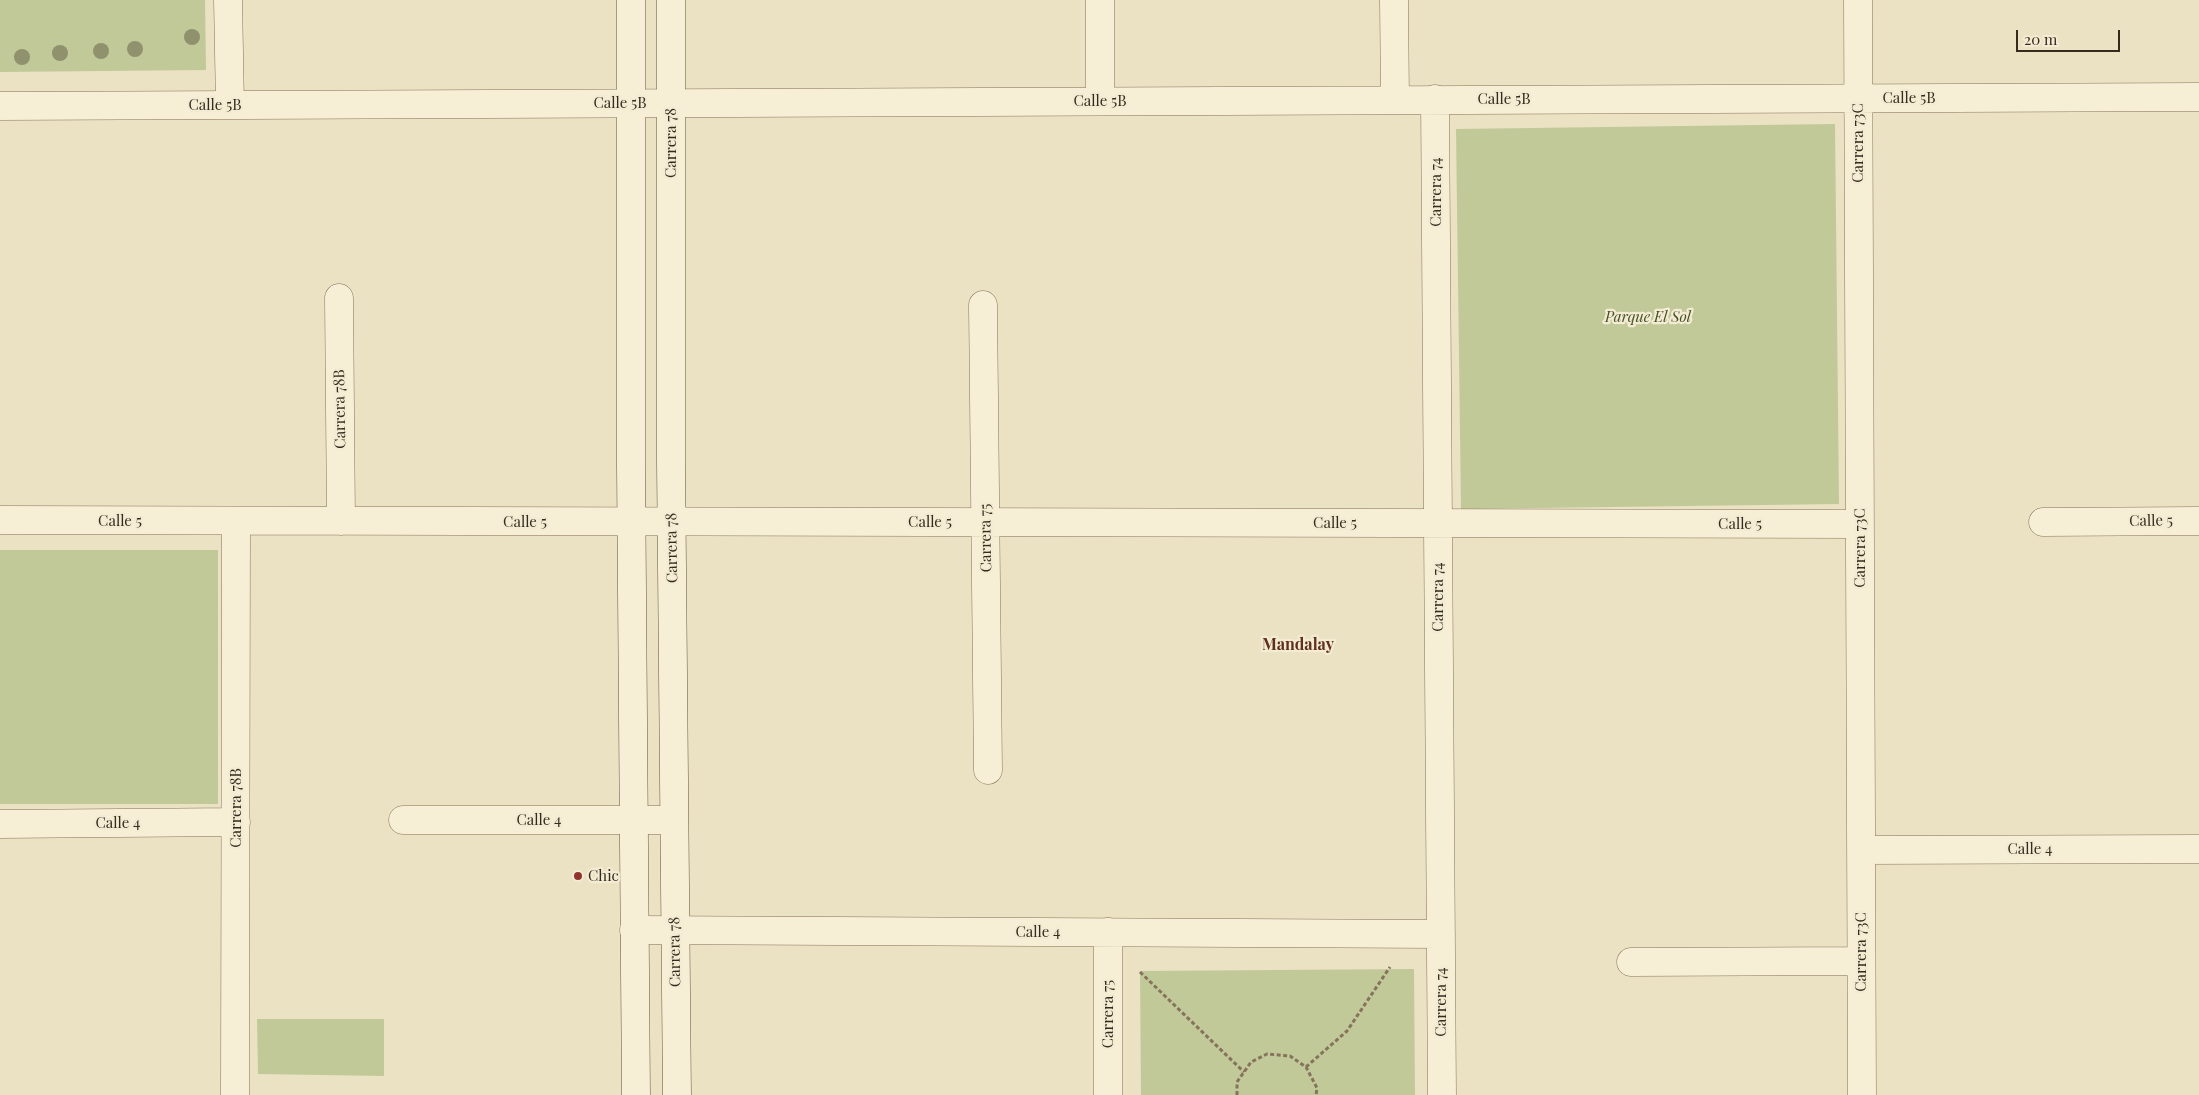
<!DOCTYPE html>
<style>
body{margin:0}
#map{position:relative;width:2199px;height:1095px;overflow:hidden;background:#ebe1c3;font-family:"Playfair Display",serif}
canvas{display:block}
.scale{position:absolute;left:2016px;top:30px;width:104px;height:22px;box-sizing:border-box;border:2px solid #352a1e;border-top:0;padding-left:6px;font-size:15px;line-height:18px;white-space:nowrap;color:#352a1e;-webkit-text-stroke:4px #f3ebd2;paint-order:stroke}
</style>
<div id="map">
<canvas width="2199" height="1095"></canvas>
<div class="scale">20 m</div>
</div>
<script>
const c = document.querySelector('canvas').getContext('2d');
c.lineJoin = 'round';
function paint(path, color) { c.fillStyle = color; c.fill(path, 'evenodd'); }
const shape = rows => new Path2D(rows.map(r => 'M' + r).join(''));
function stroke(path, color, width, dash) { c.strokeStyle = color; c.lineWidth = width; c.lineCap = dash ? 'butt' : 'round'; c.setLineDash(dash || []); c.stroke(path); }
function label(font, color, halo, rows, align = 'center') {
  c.font = font + ' "Playfair Display",serif'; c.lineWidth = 4.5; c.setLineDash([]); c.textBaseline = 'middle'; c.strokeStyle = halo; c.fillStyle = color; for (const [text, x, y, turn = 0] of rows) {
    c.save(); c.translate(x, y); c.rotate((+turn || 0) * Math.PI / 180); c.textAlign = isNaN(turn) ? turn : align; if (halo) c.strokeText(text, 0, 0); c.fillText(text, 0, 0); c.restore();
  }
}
const green = shape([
 [0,0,205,0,206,70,0,72],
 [1835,124,1839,504,1461,509,1456,129],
 [0,550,218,550,218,804,0,804],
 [1414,969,1415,1095,1141,1095,1140,971],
 [257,1019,384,1019,384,1076,258,1074]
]);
const path = shape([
 [1140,972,1244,1072],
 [1306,1067,1347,1031,1390,967],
 [1237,1095,1237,1082,1251,1062,1267,1054,1290,1056,1306,1067,1317,1088,1316,1095]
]);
const street = shape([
 [228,0,230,105],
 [1100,0,1100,101],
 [1394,0,1395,100],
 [1858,0,1862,1095],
 [1435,99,1442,1095],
 [0,106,2199,97],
 [339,298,341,521],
 [983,305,988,770],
 [0,520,1859,524],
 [2043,522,2199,521],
 [403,820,674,820],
 [0,824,236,822],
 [1861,850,2199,849],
 [634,930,1441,934],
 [1631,962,1861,961],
 [235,1095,236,521],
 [1108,1095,1108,932]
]);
const secondary = shape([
 [631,0,631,466,636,1095],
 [671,0,671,462,677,1095]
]);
const trees = [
 [192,37],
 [135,49],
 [101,51],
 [60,53],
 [22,57]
];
const markers = [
 [578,876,5,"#90322e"]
];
const streetNames = [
 ["Calle 5B",1909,98],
 ["Calle 5B",1504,99],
 ["Calle 5B",1100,101],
 ["Calle 5B",620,103],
 ["Calle 5B",215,105],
 ["Carrera 78",671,143,-90],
 ["Carrera 73C",1858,143,-90],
 ["Carrera 74",1436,192,-90],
 ["Carrera 78B",340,409,-91],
 ["Calle 5",120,521],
 ["Calle 5",2151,521,-1],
 ["Calle 5",525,522],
 ["Calle 5",930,522],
 ["Calle 5",1335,523],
 ["Calle 5",1740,524],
 ["Carrera 75",986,538,-91],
 ["Carrera 78",672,548,-91],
 ["Carrera 73C",1860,548,-90],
 ["Carrera 74",1438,597,-90],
 ["Carrera 78B",236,808,-90],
 ["Calle 4",539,820],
 ["Calle 4",118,823],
 ["Calle 4",2030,849],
 ["Calle 4",1038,932],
 ["Carrera 78",675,952,-91],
 ["Carrera 73C",1861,952,-90],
 ["Carrera 74",1441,1002,-90],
 ["Carrera 75",1108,1014,-90]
];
const parkNames = [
 ["Parque El Sol",1648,317]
];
const poiNames = [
 ["Chic",588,876]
];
const neighbourhoodNames = [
 ["Mandalay",1298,645]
];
paint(green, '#c1c998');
stroke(street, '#85735b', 29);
stroke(secondary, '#66543e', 29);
stroke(path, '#85735b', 3, [4, 2.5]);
stroke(street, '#f7eed6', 28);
stroke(secondary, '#f7eed6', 28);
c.fillStyle = '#8f926d';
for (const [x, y] of trees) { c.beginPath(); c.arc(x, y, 8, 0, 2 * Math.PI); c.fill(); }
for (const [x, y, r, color] of markers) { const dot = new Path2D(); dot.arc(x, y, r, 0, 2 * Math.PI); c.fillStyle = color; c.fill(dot); stroke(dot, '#f3ebd2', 2); }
label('15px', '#352a1e', '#f3ebd2', streetNames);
label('italic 15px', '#445126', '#f3ebd2', parkNames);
label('15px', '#352a1e', '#f3ebd2', poiNames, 'left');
label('bold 16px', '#5f3020', '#f3ebd2', neighbourhoodNames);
</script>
